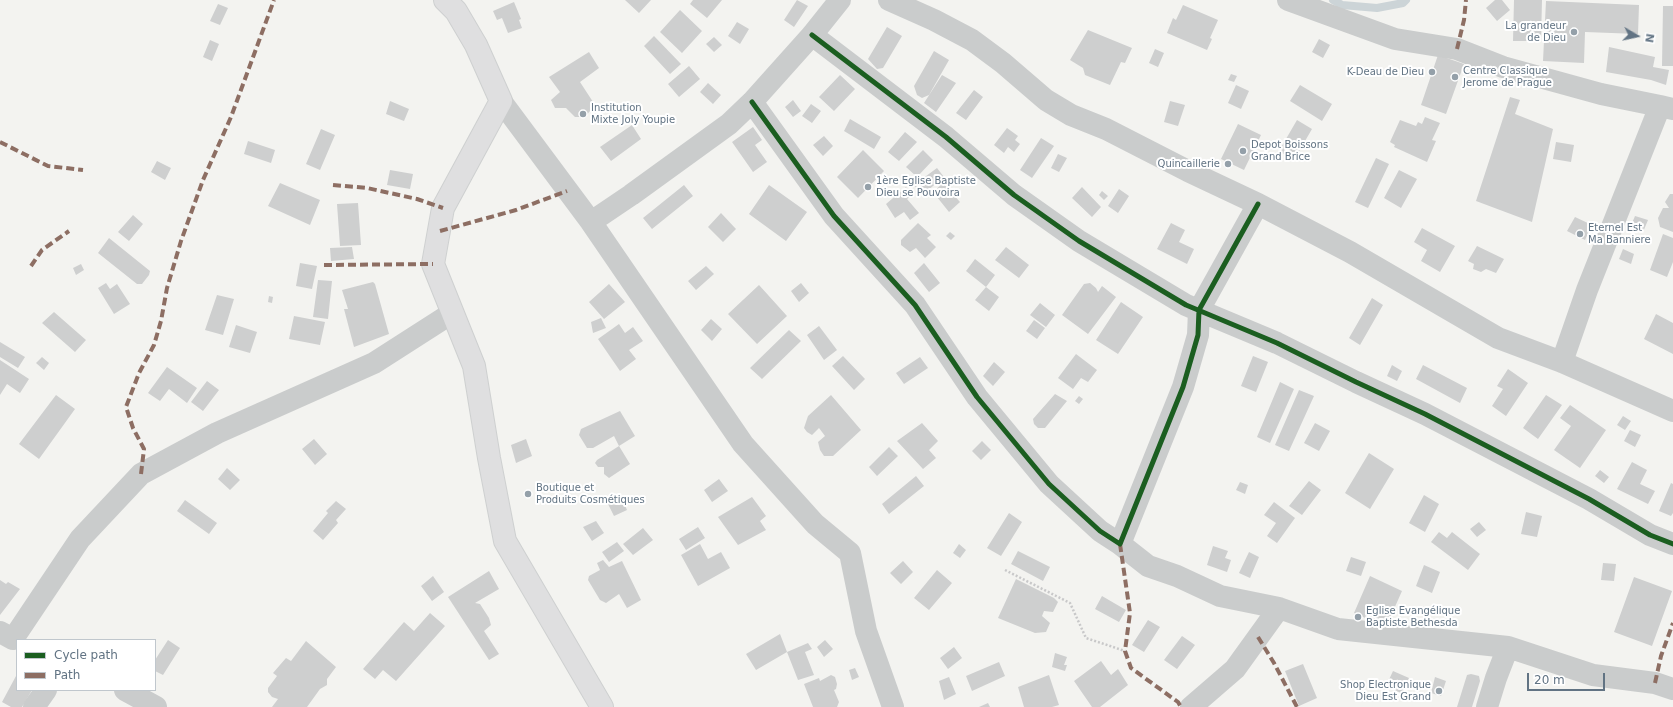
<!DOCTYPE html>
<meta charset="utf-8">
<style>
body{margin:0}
#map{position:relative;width:1673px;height:707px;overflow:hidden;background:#f3f3f0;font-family:"DejaVu Sans",sans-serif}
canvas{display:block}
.legend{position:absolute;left:16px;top:639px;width:140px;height:52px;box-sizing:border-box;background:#fff;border:1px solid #c0c7cd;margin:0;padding:5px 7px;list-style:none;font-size:12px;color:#617383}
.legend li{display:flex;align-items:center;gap:8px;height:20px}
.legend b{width:20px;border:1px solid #c0c7cd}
.north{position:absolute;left:1617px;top:16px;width:40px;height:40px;-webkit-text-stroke:3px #fff;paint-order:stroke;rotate:99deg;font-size:11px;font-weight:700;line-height:16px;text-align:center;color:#617383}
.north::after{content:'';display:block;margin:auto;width:14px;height:18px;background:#617383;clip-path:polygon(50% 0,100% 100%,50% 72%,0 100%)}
.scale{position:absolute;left:1527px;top:673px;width:78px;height:18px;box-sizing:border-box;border:2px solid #617383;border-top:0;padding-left:5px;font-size:12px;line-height:14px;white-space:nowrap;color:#617383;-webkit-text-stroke:3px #fff;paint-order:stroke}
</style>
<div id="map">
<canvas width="1673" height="707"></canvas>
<ul class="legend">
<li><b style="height:5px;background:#1b5e20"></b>Cycle path</li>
<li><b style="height:5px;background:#8d6e63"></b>Path</li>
</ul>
<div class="north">N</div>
<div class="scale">20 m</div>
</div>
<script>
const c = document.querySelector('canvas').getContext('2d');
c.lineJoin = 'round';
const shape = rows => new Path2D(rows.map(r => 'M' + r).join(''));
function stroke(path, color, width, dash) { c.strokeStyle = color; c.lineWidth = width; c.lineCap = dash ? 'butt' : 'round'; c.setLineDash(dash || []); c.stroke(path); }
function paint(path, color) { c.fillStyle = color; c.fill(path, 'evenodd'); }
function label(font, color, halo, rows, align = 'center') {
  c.font = font + ' "DejaVu Sans",sans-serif'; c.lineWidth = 4; c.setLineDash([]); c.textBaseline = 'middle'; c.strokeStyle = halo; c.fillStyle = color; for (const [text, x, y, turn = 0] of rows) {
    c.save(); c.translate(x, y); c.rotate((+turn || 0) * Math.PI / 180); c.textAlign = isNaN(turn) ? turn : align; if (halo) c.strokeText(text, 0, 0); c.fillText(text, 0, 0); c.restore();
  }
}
const stream = shape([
 [1333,0,1342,5,1377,8,1403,3,1406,0]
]);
const building = shape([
 [625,0,651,0,639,13],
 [693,0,722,0,707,18,690,4],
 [797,0,808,6,794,27,784,20],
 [1495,0,1502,0,1510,10,1497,21,1486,8],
 [1514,0,1542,0,1541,41,1513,41],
 [1546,1,1639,5,1638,34,1585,32,1584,63,1543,61],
 [514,2,521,19,519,20,522,28,508,33,502,18,497,20,493,11],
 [218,4,228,8,220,25,210,21],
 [1183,5,1218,20,1210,38,1212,39,1207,50,1167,33,1173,18,1176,20],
 [1663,6,1673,6,1673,66,1662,66],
 [680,10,702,31,682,53,660,32],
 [737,22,749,29,740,44,728,36],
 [887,27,902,36,883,68,877,69,868,59],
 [1088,30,1132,48,1125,63,1121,62,1110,85,1085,75,1083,68,1070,60],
 [654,36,681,64,670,74,644,46],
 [714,37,722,45,714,52,706,44],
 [1319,39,1330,45,1323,58,1312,52],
 [210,40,219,44,212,61,203,57],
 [1609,47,1655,57,1653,67,1669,70,1666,85,1651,80,1606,72],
 [1155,49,1164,53,1158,67,1149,63],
 [934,51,949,60,929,95,922,98,917,95,914,86],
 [589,52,599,68,580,82,595,105,585,117,575,117,566,108,555,108,551,100,560,92,549,77],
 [1438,55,1464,64,1446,114,1421,105],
 [689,66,700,79,679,97,668,84],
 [1231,74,1237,76,1234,82,1228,80],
 [840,75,855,89,834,111,819,97],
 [942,75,956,83,936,112,924,103],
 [708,83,721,95,713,104,700,92],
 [1236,85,1249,91,1241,109,1228,103],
 [1300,85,1332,104,1322,121,1290,101],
 [974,90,983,97,966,120,956,113],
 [1510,97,1520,100,1515,114,1553,129,1532,222,1476,201],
 [793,100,801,111,793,117,785,107],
 [390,101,409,109,404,121,386,114],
 [1170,101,1185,105,1178,126,1164,122],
 [811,104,821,111,812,123,802,116],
 [1425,117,1440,123,1432,140,1436,141,1427,162,1394,147,1395,145,1390,142,1400,120,1416,126,1418,122,1422,124],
 [850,119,881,137,874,149,844,131],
 [1297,120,1312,129,1294,160,1279,151],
 [1238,124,1261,135,1244,170,1221,159],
 [632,125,641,139,611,161,600,147],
 [753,127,762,140,755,145,767,162,753,172,732,142],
 [1007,128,1018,136,1015,140,1020,144,1014,152,1008,147,1004,153,994,145],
 [321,129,335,135,320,170,306,164],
 [905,132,917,142,899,161,888,152],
 [824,136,833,146,823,156,813,145],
 [1041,138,1054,146,1032,178,1020,170],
 [248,141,275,150,271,163,244,154],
 [1556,142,1574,145,1571,162,1553,159],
 [863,150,884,171,858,198,837,177],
 [923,150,933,160,917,177,906,167],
 [1058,154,1067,158,1059,172,1051,168],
 [1376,158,1389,164,1368,208,1355,202],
 [157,161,171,168,165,180,151,172],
 [937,168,944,177,922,195,914,185],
 [390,170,413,174,410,189,387,185],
 [1399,170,1417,179,1401,208,1384,198],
 [280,183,320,200,310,225,268,206],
 [943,183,960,202,949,212,933,192],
 [684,185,693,196,652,229,643,218],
 [769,185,807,212,786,241,749,214],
 [906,187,912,195,907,199,919,213,910,220,904,212,895,218,886,204],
 [1082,187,1101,207,1092,217,1072,198],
 [1119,189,1129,196,1118,213,1108,206],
 [1102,191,1108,196,1104,200,1099,195],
 [1670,194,1673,194,1673,232,1660,227,1658,218,1663,208,1669,208,1665,202],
 [358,203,361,245,340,246,337,204],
 [721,213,736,229,723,242,708,227],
 [133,215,143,224,129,241,118,232],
 [1635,216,1648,220,1643,232,1630,228],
 [1575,217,1592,225,1585,240,1567,231],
 [918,223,931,235,927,238,936,247,925,258,916,248,910,252,901,245,901,240],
 [1171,223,1185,230,1179,242,1194,249,1187,264,1157,249],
 [1422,228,1455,246,1440,272,1421,261,1427,250,1414,242],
 [950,232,955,236,951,240,946,236],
 [1663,234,1673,238,1673,262,1667,277,1650,270],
 [109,238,150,271,149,275,142,284,137,284,98,253],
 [1477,246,1504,259,1496,273,1486,269,1481,272,1473,269,1474,264,1468,261],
 [352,247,354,259,331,261,330,248],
 [1006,247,1029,265,1019,278,995,260],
 [1623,249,1634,254,1631,264,1619,259],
 [975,259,995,275,986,287,966,271],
 [300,263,317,266,312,289,296,286],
 [924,263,940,283,929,292,914,273],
 [81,264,84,270,76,275,73,268],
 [706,266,714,274,696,290,688,281],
 [318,280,332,281,328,319,313,317],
 [373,282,375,284,389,334,354,347,344,309,348,309,342,290],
 [106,283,110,289,117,284,130,304,114,314,98,288],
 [801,283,809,293,799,302,791,291],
 [1090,283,1096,288,1098,292,1102,286,1116,297,1088,334,1062,315,1084,284],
 [609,284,625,302,604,319,589,302],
 [759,285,787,316,757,344,728,314],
 [986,287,999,297,989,311,975,300],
 [217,295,234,299,223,335,205,330],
 [269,296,273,297,272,303,268,302],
 [1372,298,1383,305,1360,345,1349,338],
 [1121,302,1143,317,1118,354,1096,340],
 [1040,303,1055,315,1046,327,1030,315],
 [54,312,86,340,75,352,42,323],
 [1656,314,1673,323,1673,354,1644,339],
 [294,316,325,322,320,345,289,339],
 [601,318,606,328,593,333,591,322],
 [711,319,722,329,712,341,701,330],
 [1034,320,1045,328,1037,339,1026,331],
 [619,324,625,333,633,327,643,341,629,350,636,359,620,371,598,339],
 [236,325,257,332,250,353,229,347],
 [819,326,837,350,824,360,807,335],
 [789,330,801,341,762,379,750,368],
 [0,342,25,357,18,368,0,357],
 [1076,354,1097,370,1088,382,1081,378,1073,389,1058,378],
 [843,356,865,379,854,390,832,366],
 [1253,356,1268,362,1256,392,1241,386],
 [42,357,49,363,44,370,36,363],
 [920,357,928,368,904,384,896,373],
 [0,360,29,379,20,393,7,384,0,395],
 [994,362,1005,372,993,386,983,376],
 [1392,365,1402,371,1397,381,1387,376],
 [1423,365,1467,388,1460,403,1416,379],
 [167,367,197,388,187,403,169,389,160,401,148,393],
 [1508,369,1528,383,1506,416,1492,406,1503,389,1497,386],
 [207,381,219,390,203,411,191,402],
 [1280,382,1294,389,1270,443,1257,437],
 [1299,390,1314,396,1289,451,1275,445],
 [1055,394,1067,401,1045,428,1038,428,1034,424,1033,419],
 [56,395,75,409,39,459,19,444],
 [831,395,861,430,833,456,824,456,820,450,818,442,825,436,819,428,812,435,807,432,804,428,808,416],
 [1546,395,1562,405,1538,439,1523,428],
 [1079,396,1083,399,1079,404,1075,401],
 [1570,405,1606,430,1580,468,1554,450,1571,426,1560,418],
 [620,411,635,436,619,446,614,436,593,448,587,448,579,435,581,429],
 [1623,416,1631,421,1625,430,1617,425],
 [922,423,938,441,929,450,936,458,923,469,897,441],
 [1315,423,1330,431,1319,451,1304,443],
 [1630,430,1641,435,1635,447,1624,441],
 [314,439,327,454,315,465,302,449],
 [526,439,532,456,516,463,511,445],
 [982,441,991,450,981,460,972,451],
 [619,446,630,464,609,478,604,474,604,467,598,467,595,463,597,460],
 [889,447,898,456,877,476,869,467],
 [1369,453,1394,469,1370,509,1345,493],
 [1632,462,1647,470,1640,484,1655,491,1648,504,1617,489],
 [227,468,240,480,230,490,218,479],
 [1600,470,1609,477,1604,483,1595,476],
 [916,476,924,486,889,514,882,504],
 [719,479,728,491,712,502,704,490],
 [1309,481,1321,490,1302,515,1289,506],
 [1240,482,1248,485,1245,494,1236,490],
 [1671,483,1673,484,1673,513,1671,516,1659,511],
 [1424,495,1439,504,1425,532,1409,523],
 [621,496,627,510,614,516,607,502],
 [752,497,766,516,760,521,766,530,738,545,718,517],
 [185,500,217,523,209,534,177,511],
 [336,501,346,509,336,520,338,523,323,540,313,531,328,513,326,511],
 [1274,502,1295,518,1277,543,1267,536,1276,523,1264,515],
 [1526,512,1542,516,1537,537,1521,534],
 [1009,513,1022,522,1001,556,987,548],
 [596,521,604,533,592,541,583,527],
 [1479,522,1486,530,1477,537,1470,529],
 [698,527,705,538,686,550,679,539],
 [643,528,653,540,633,555,623,544],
 [1439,532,1447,538,1452,532,1480,554,1468,570,1431,542],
 [617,542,624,551,609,562,602,552],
 [700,544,708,559,721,552,730,568,698,586,681,555],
 [959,544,966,550,960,558,953,553],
 [1213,546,1228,551,1225,558,1231,560,1227,572,1207,565],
 [1018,551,1050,567,1043,581,1011,564],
 [1249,552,1259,557,1250,578,1239,573],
 [1351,557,1366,562,1361,576,1346,571],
 [603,560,609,567,622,561,641,600,627,608,619,594,606,603,600,600,588,580,589,576,600,570,597,563],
 [903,561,913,572,901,584,890,573],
 [1603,563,1616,564,1614,581,1601,580],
 [1424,565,1440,572,1432,593,1416,586],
 [937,570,952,583,929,610,914,598],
 [489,571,499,589,475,603,480,604,489,618,491,625,484,631,499,654,489,660,448,597],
 [433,576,444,592,432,601,421,586],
 [1370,576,1402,591,1386,627,1354,613],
 [1634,577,1672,591,1652,646,1614,632],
 [1016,579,1054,598,1058,602,1053,612,1044,611,1042,616,1050,623,1046,632,1035,633,998,618],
 [0,580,6,584,8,582,20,589,0,615],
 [1102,596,1126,610,1119,622,1095,609],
 [430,613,445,626,396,681,383,670,375,679,363,669,404,622,414,631],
 [1148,620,1160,627,1144,652,1132,645],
 [780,634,787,652,756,670,746,654],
 [1182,636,1195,645,1177,669,1164,660],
 [168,640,180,648,163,675,155,671,155,660],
 [825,640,833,649,824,657,817,647],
 [306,641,336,667,327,679,327,685,320,689,307,707,272,707,278,699,272,697,268,692,268,688,277,676,273,673,286,658,291,661],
 [808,643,812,649,805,652,814,675,798,680,787,652],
 [954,647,962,658,948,669,940,658],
 [1055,653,1067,657,1064,665,1067,665,1065,671,1052,667],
 [1101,661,1111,675,1118,669,1128,685,1100,707,1092,707,1074,681],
 [999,662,1005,676,972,691,966,676],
 [1303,664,1317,698,1299,706,1285,671],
 [855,668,859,677,852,680,849,670],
 [1393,671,1409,678,1403,694,1386,686],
 [1471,674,1479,676,1480,681,1472,707,1457,707,1467,675],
 [831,675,835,677,837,684,836,689,834,690,839,702,837,707,813,707,804,684,819,678,820,681],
 [1049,675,1059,705,1052,707,1024,707,1018,687],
 [16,676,17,690,32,690,22,707,11,707,2,702],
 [949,677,956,694,944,700,939,681],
 [1435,677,1446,681,1441,696,1431,693],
 [988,703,990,707,979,707]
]);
const path = shape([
 [1005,570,1070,603,1086,638,1125,651]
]);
const street = shape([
 [889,0,934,20,972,40,1003,63,1046,100,1071,115,1106,129,1188,171,1258,204,1350,252,1498,338,1562,362,1673,411],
 [1288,0,1395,39,1457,49,1503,67,1601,94,1660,106],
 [812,35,946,137,1014,195,1079,241,1186,305,1277,343,1356,382,1425,414,1589,499,1650,535,1673,544],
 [501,101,591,222,743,444,815,524,850,553,866,631,893,707],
 [752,102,834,216,915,305,977,397,1049,484,1100,531,1120,544,1183,387,1198,335,1199,310,1258,204],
 [591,222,631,195,729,124,752,102,812,35,840,0],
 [1562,362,1587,290,1660,106,1673,109],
 [1120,544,1148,566,1177,576,1220,596,1279,608,1338,629,1508,647,1593,675,1655,683,1673,689],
 [0,632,13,639,80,539,141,474,217,433,374,363,452,313],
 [125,690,156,707],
 [34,707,46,690],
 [1191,707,1235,669,1279,608],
 [1487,707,1496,678,1508,647]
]);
const secondary = shape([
 [445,0,456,11,476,45,501,101,443,208,433,264,474,366,489,458,505,541,602,707]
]);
const quiet = shape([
 [1457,49,1464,20,1466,0],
 [0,142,48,166,83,170],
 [333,185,367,188,417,199,443,208],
 [440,231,516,210,567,191],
 [324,265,433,264],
 [31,266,42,250,69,231],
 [141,474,144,449,133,428,126,407,139,373,154,345,161,321,167,288,181,241,203,180,231,117,274,0],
 [1120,544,1130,613,1125,651,1131,668,1178,702,1181,707],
 [1258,637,1274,663,1297,707],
 [1655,683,1661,656,1673,623]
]);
const cycleway = shape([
 [812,35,946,137,1014,195,1079,241,1186,305,1277,343,1356,382,1425,414,1589,499,1650,535,1673,544],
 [752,102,834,216,915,305,977,397,1049,484,1100,531,1120,544,1183,387,1198,335,1199,310,1258,204]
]);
const markers = [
 [1574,32,4,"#94a0a9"],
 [1432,72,4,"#94a0a9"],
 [1455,77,4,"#94a0a9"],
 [583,114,4,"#94a0a9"],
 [1243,151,4,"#94a0a9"],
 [1228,164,4,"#94a0a9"],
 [868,187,4,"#94a0a9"],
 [1580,234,4,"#94a0a9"],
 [528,494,4,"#94a0a9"],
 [1358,617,4,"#94a0a9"],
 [1439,691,4,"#94a0a9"]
];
const poiNames = [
 ["La grandeur",1566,26,"right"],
 ["de Dieu",1566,38,"right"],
 ["Centre Classique",1463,71],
 ["Jerome de Prague",1463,83],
 ["K-Deau de Dieu",1424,72,"right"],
 ["Institution",591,108],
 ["Mixte Joly Youpie",591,120],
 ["Depot Boissons",1251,145],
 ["Grand Brice",1251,157],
 ["Quincaillerie",1220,164,"right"],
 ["1ère Eglise Baptiste",876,181],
 ["Dieu se Pouvoira",876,193],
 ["Eternel Est",1588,228],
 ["Ma Banniere",1588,240],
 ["Boutique et",536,488],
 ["Produits Cosmétiques",536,500],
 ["Eglise Evangélique",1366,611],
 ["Baptiste Bethesda",1366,623],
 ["Shop Electronique",1431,685,"right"],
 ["Dieu Est Grand",1431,697,"right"]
];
stroke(stream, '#ccd4d7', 8);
paint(building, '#cecfcf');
stroke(secondary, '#ced0d0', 24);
stroke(path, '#c8c8c9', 2.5, [2, 2]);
stroke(street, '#cacccc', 22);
stroke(secondary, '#dfdfe0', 22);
stroke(quiet, '#8d6e63', 4, [8, 4]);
stroke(cycleway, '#1b5e20', 5);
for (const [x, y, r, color] of markers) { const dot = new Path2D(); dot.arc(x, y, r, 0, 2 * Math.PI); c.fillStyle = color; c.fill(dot); stroke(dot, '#fff', 1.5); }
label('10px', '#617383', '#fff', poiNames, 'left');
</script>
